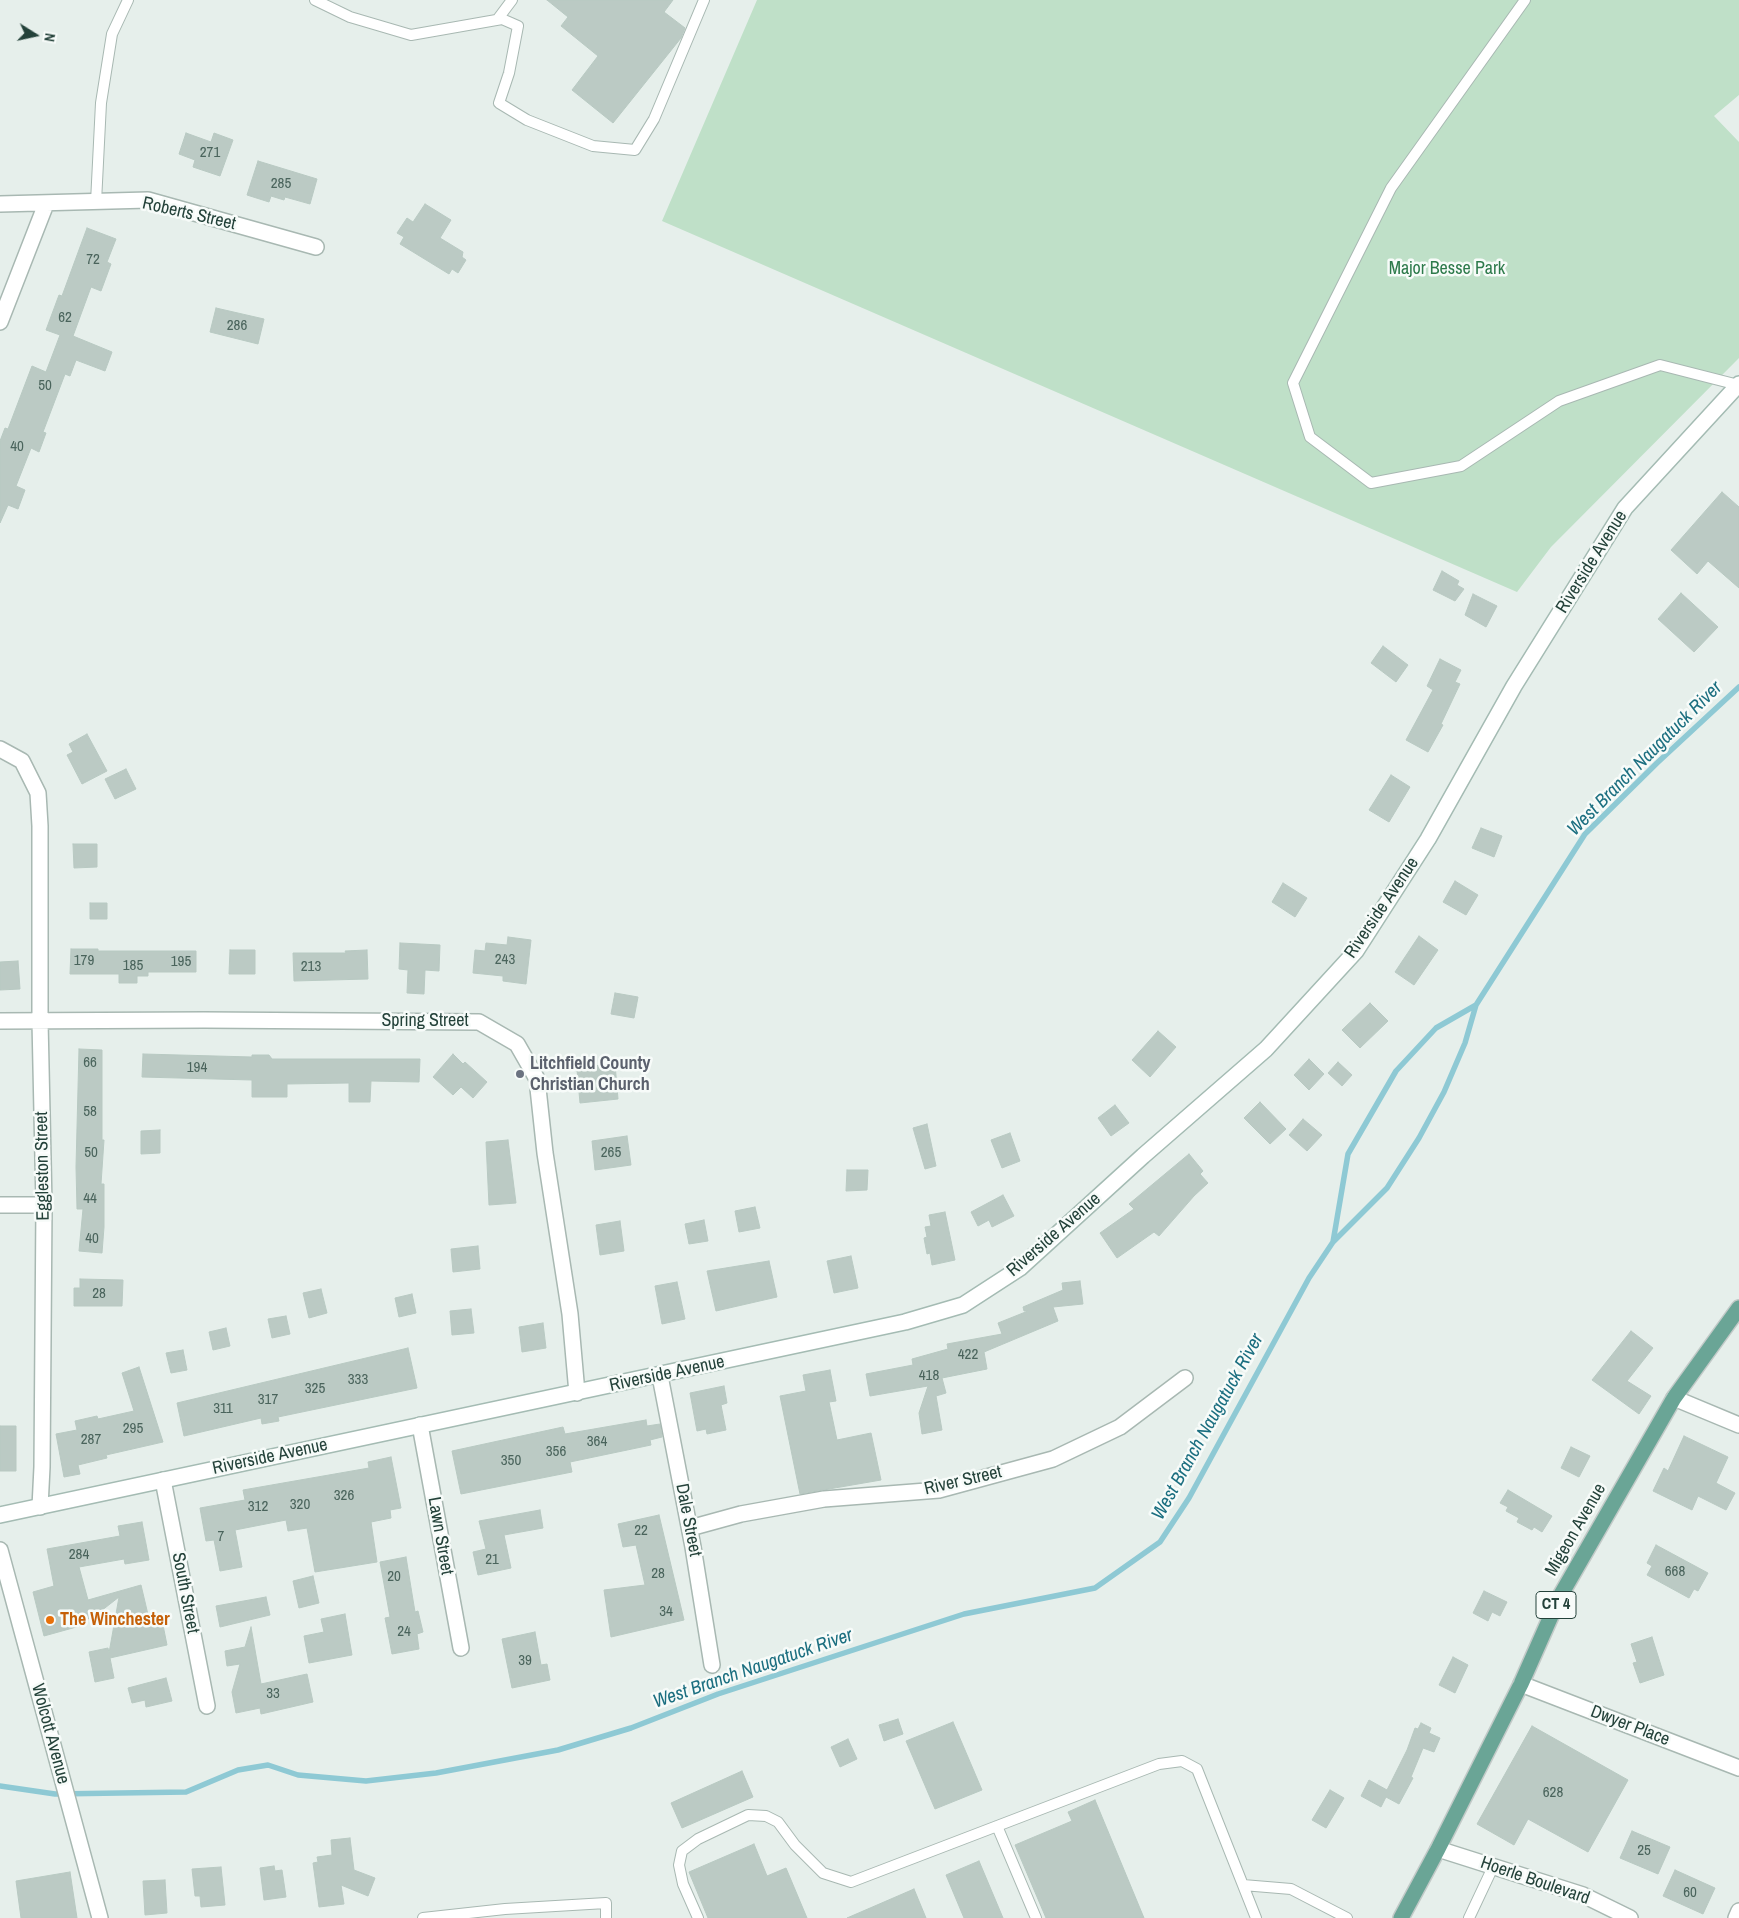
<!DOCTYPE html>
<style>
body{margin:0}
#map{position:relative;width:1739px;height:1918px;overflow:hidden;background:#e6efeb;font-family:"Archivo Narrow",sans-serif}
canvas{display:block}
.north{position:absolute;left:10px;top:10px;width:50px;height:50px;-webkit-text-stroke:4px #f7fbf9;paint-order:stroke;rotate:100deg;font-size:14px;font-weight:700;line-height:20px;text-align:center;color:#24423a}
.north::after{content:'';display:block;margin:auto;width:18px;height:22px;background:#24423a;clip-path:polygon(50% 0,100% 100%,50% 72%,0 100%)}
</style>
<div id="map">
<canvas width="1739" height="1918"></canvas>
<div class="north">N</div>
</div>
<script>
const c = document.querySelector('canvas').getContext('2d');
c.lineJoin = 'round';
function paint(path, color) { c.fillStyle = color; c.fill(path, 'evenodd'); }
const shape = rows => new Path2D(rows.map(r => 'M' + r).join(''));
function stroke(path, color, width, dash) { c.strokeStyle = color; c.lineWidth = width; c.lineCap = dash ? 'butt' : 'round'; c.setLineDash(dash || []); c.stroke(path); }
function label(font, color, halo, rows, align = 'center') {
  c.font = font + ' "Archivo Narrow",sans-serif'; c.lineWidth = 5; c.setLineDash([]); c.textBaseline = 'middle'; c.strokeStyle = halo; c.fillStyle = color; for (const [text, x, y, turn = 0] of rows) {
    c.save(); c.translate(x, y); c.rotate((+turn || 0) * Math.PI / 180); c.textAlign = isNaN(turn) ? turn : align; if (halo) c.strokeText(text, 0, 0); c.fillText(text, 0, 0); c.restore();
  }
}
const green = shape([
 [757,0,1739,0,1739,95,1714,116,1739,142,1739,358,1551,547,1517,592,662,221]
]);
const stream = shape([
 [1333,1242,1387,1188,1419,1138,1444,1092,1465,1043,1476,1005],
 [0,1786,55,1794,186,1792,238,1770,268,1765,298,1775,366,1781,436,1773,558,1750,631,1728,718,1694,964,1614,1095,1588,1160,1542,1189,1498,1309,1278,1333,1242,1348,1154,1396,1071,1436,1028,1476,1005,1585,834,1657,763,1739,687]
]);
const building = shape([
 [547,0,673,0,664,12,685,28,681,38,613,123,572,90,598,56,561,26,568,17,547,0],
 [186,133,211,142,214,133,233,140,220,176,193,167,195,160,179,154,186,133],
 [258,161,317,179,310,204,285,197,284,200,271,196,269,202,247,195,258,161],
 [425,204,451,220,440,238,463,252,462,257,466,260,458,273,452,269,449,274,400,244,404,237,397,233,407,218,413,222,425,204],
 [87,228,116,239,107,262,111,264,101,291,91,287,73,336,112,352,105,371,76,360,70,376,65,374,43,432,46,433,39,452,31,448,16,486,25,490,18,509,8,505,0,523,0,441,5,428,8,429,32,366,46,372,60,335,46,330,59,295,62,296,87,228],
 [216,308,264,319,258,344,210,332,216,308],
 [1722,492,1739,507,1739,588,1708,561,1697,574,1671,550,1722,492],
 [1442,571,1459,581,1457,585,1464,589,1455,601,1433,590,1442,571],
 [1681,593,1718,627,1694,652,1658,619,1681,593],
 [1473,594,1497,606,1486,627,1465,615,1473,594],
 [1383,646,1408,665,1396,682,1371,663,1383,646],
 [1440,659,1461,670,1455,682,1460,684,1441,724,1443,725,1428,752,1406,740,1433,690,1427,686,1440,659],
 [87,734,107,771,82,784,67,755,73,752,69,744,87,734],
 [126,769,136,789,115,799,105,779,126,769],
 [1391,775,1410,787,1389,822,1369,810,1391,775],
 [1481,828,1502,836,1494,857,1472,848,1481,828],
 [73,844,97,844,97,867,74,868,73,844],
 [1455,881,1478,895,1466,915,1443,902,1455,881],
 [1283,883,1307,898,1295,917,1272,902,1283,883],
 [90,903,107,903,107,919,90,919,90,903],
 [1419,936,1438,950,1414,985,1395,972,1419,936],
 [508,937,531,940,526,984,503,981,503,976,473,973,475,950,485,951,486,943,507,945,508,937],
 [400,943,440,945,439,971,425,970,424,994,407,993,408,970,399,969,400,943],
 [71,949,98,949,98,951,196,951,196,972,148,972,148,976,137,976,137,983,119,983,119,974,70,974,71,949],
 [230,950,255,950,255,974,229,974,230,950],
 [367,950,368,979,294,981,293,953,346,953,345,951,367,950],
 [18,961,20,989,0,990,0,962,18,961],
 [615,993,638,997,634,1018,611,1014,615,993],
 [1370,1003,1388,1021,1360,1048,1342,1030,1370,1003],
 [1158,1031,1176,1047,1150,1077,1132,1060,1158,1031],
 [79,1049,102,1050,102,1140,104,1140,101,1184,104,1184,104,1227,102,1253,79,1251,83,1209,77,1209,76,1167,79,1049],
 [143,1054,252,1057,252,1055,269,1055,272,1059,420,1059,419,1082,371,1081,370,1102,349,1102,349,1083,287,1084,287,1097,252,1097,252,1080,142,1077,143,1054],
 [453,1054,463,1064,465,1062,487,1082,473,1098,461,1087,453,1095,433,1077,453,1054],
 [591,1058,592,1066,615,1064,618,1099,580,1103,576,1059,591,1058],
 [1309,1059,1324,1074,1309,1090,1294,1075,1309,1059],
 [1338,1062,1352,1075,1342,1086,1328,1073,1338,1062],
 [1260,1102,1286,1129,1270,1144,1244,1118,1260,1102],
 [1115,1105,1129,1123,1111,1136,1098,1118,1115,1105],
 [1303,1119,1322,1135,1307,1151,1289,1135,1303,1119],
 [927,1124,936,1166,925,1169,913,1128,927,1124],
 [160,1130,160,1153,141,1154,141,1131,160,1130],
 [1010,1133,1020,1161,1002,1168,991,1140,1010,1133],
 [627,1136,631,1165,595,1170,592,1141,627,1136],
 [508,1140,516,1203,489,1205,486,1142,508,1140],
 [1189,1154,1203,1171,1200,1174,1208,1183,1194,1196,1159,1236,1154,1232,1117,1258,1100,1233,1134,1209,1129,1204,1189,1154],
 [847,1170,868,1170,867,1190,846,1191,847,1170],
 [1003,1195,1014,1216,992,1227,989,1220,978,1226,971,1212,1003,1195],
 [755,1207,760,1228,739,1232,735,1211,755,1207],
 [945,1212,955,1260,932,1265,930,1253,927,1254,924,1238,927,1237,925,1227,931,1226,929,1215,945,1212],
 [704,1220,708,1241,689,1244,685,1224,704,1220],
 [620,1221,624,1251,600,1255,596,1225,620,1221],
 [478,1246,480,1269,453,1272,451,1249,478,1246],
 [851,1256,858,1288,834,1293,827,1261,851,1256],
 [769,1261,777,1297,716,1311,707,1271,769,1261],
 [80,1279,123,1280,122,1306,74,1306,74,1288,80,1288,80,1279],
 [1080,1281,1083,1304,1053,1307,1058,1321,984,1352,987,1369,942,1378,946,1393,936,1396,942,1430,922,1434,919,1413,928,1386,870,1396,866,1374,913,1365,912,1359,948,1349,947,1344,1002,1334,998,1323,1028,1311,1024,1311,1023,1307,1063,1290,1062,1283,1080,1281],
 [677,1282,685,1319,662,1324,655,1286,677,1282],
 [321,1289,327,1313,309,1318,303,1293,321,1289],
 [412,1294,416,1313,399,1317,395,1298,412,1294],
 [471,1309,474,1333,452,1335,450,1311,471,1309],
 [286,1316,290,1334,272,1338,268,1319,286,1316],
 [543,1323,546,1348,522,1352,519,1327,543,1323],
 [226,1328,230,1346,213,1350,209,1332,226,1328],
 [1631,1331,1653,1348,1627,1381,1651,1396,1639,1414,1592,1380,1631,1331],
 [408,1348,417,1388,278,1417,279,1421,262,1424,261,1418,184,1436,177,1403,408,1348],
 [183,1350,187,1370,171,1373,166,1353,183,1350],
 [139,1367,163,1442,106,1455,107,1458,78,1465,80,1474,64,1477,56,1434,77,1430,75,1421,97,1416,98,1419,134,1411,122,1373,139,1367],
 [830,1370,836,1401,829,1402,837,1440,871,1433,881,1480,800,1494,780,1396,806,1391,803,1375,830,1370],
 [724,1386,727,1403,721,1405,726,1430,707,1434,706,1429,697,1431,690,1393,724,1386],
 [646,1420,647,1426,660,1424,662,1437,650,1440,651,1445,570,1462,572,1472,461,1494,452,1451,563,1427,565,1434,646,1420],
 [0,1426,16,1426,16,1471,0,1471,0,1426],
 [1684,1436,1728,1457,1716,1483,1735,1493,1726,1510,1698,1496,1692,1510,1653,1491,1664,1468,1668,1471,1684,1436],
 [1571,1447,1590,1456,1579,1477,1561,1468,1571,1447],
 [391,1457,401,1508,390,1510,391,1518,371,1522,377,1562,315,1572,307,1528,288,1531,286,1520,235,1530,242,1567,220,1571,214,1540,206,1541,200,1508,245,1500,243,1490,369,1468,368,1462,391,1457],
 [1508,1490,1552,1516,1542,1532,1534,1527,1532,1530,1517,1522,1519,1518,1506,1511,1508,1507,1500,1503,1508,1490],
 [540,1510,543,1528,504,1535,511,1568,478,1575,473,1552,486,1549,479,1521,540,1510],
 [659,1515,684,1620,611,1637,604,1590,645,1585,636,1545,623,1547,618,1524,659,1515],
 [142,1522,149,1560,125,1564,124,1559,79,1567,88,1600,141,1585,150,1623,162,1620,167,1645,110,1658,114,1678,95,1682,89,1652,108,1648,109,1653,119,1597,92,1618,78,1621,80,1626,44,1636,33,1592,54,1586,47,1549,120,1536,118,1526,142,1522],
 [1656,1545,1708,1573,1698,1591,1694,1589,1689,1598,1647,1575,1652,1566,1647,1563,1656,1545],
 [406,1557,415,1612,418,1611,423,1632,417,1634,419,1649,392,1654,385,1618,390,1617,380,1562,406,1557],
 [313,1576,319,1603,299,1608,293,1581,313,1576],
 [1484,1591,1507,1602,1500,1616,1492,1612,1488,1621,1473,1613,1484,1591],
 [266,1597,270,1615,220,1627,216,1606,266,1597],
 [345,1614,352,1655,309,1663,304,1636,324,1632,321,1619,345,1614],
 [251,1627,261,1684,307,1674,313,1702,261,1714,260,1708,236,1713,232,1692,240,1664,227,1666,225,1651,245,1647,251,1627],
 [535,1632,541,1665,547,1664,550,1680,512,1688,502,1639,535,1632],
 [1652,1637,1664,1675,1640,1683,1633,1663,1637,1662,1631,1644,1652,1637],
 [1453,1657,1468,1665,1455,1693,1439,1685,1453,1657],
 [166,1678,172,1701,146,1707,145,1700,132,1703,128,1688,166,1678],
 [898,1719,903,1734,884,1741,879,1725,898,1719],
 [953,1722,982,1790,935,1809,906,1741,953,1722],
 [1421,1723,1431,1728,1429,1733,1440,1738,1434,1752,1423,1748,1411,1777,1413,1778,1399,1804,1386,1797,1381,1807,1361,1796,1369,1780,1387,1790,1407,1750,1415,1728,1418,1729,1421,1723],
 [1532,1726,1628,1780,1588,1852,1528,1819,1514,1845,1477,1824,1532,1726],
 [848,1739,857,1759,840,1767,831,1747,848,1739],
 [742,1771,753,1797,682,1828,671,1803,742,1771],
 [1330,1790,1344,1798,1326,1828,1312,1820,1330,1790],
 [1095,1800,1144,1918,1046,1918,1015,1845,1072,1821,1068,1812,1095,1800],
 [1632,1831,1670,1847,1658,1874,1620,1858,1632,1831],
 [350,1838,354,1870,375,1878,368,1896,341,1885,344,1904,319,1907,313,1863,318,1862,317,1857,332,1855,331,1840,350,1838],
 [754,1844,767,1876,786,1868,807,1918,708,1918,689,1872,754,1844],
 [979,1861,1003,1918,964,1918,946,1875,979,1861],
 [274,1866,275,1871,282,1870,286,1897,264,1900,260,1868,274,1866],
 [221,1867,225,1905,201,1907,200,1896,195,1896,192,1869,221,1867],
 [1675,1870,1715,1888,1703,1914,1663,1896,1675,1870],
 [70,1872,77,1918,21,1918,16,1881,70,1872],
 [165,1880,167,1913,145,1915,143,1881,165,1880],
 [914,1889,926,1918,847,1918,914,1889]
]);
const lane = shape([
 [315,0,350,17,411,35,502,19,518,26,509,73,499,103,527,120,593,146,635,150,654,119,704,0],
 [1525,0,1391,188,1293,383,1310,437,1371,483,1461,466,1559,401,1660,365,1738,385],
 [497,20,512,0],
 [96,202,101,103,112,34,128,0],
 [997,1826,1036,1918],
 [1243,1885,1291,1889,1347,1918],
 [423,1918,505,1909,606,1903,606,1918],
 [698,1918,683,1884,679,1865,682,1851,698,1839,748,1815,766,1816,778,1822,795,1845,823,1873,851,1882,1159,1764,1182,1761,1197,1769,1256,1918],
 [1469,1918,1493,1867]
]);
const street = shape([
 [0,204,148,200,316,247],
 [0,322,46,204],
 [0,749,22,761,38,793,40,826,40,1021,44,1205,42,1467,40,1507],
 [0,1021,204,1020,479,1022,517,1044,537,1079,545,1153,570,1314,577,1393],
 [0,1205,44,1205],
 [660,1376,693,1547,712,1665],
 [1674,1398,1739,1425],
 [420,1425,461,1648],
 [163,1480,207,1706],
 [690,1528,741,1514,824,1499,939,1490,1053,1459,1120,1427,1185,1378],
 [0,1550,100,1918],
 [1521,1684,1739,1768],
 [1438,1849,1583,1895,1630,1918],
 [1736,1918,1739,1911]
]);
const secondary = shape([
 [0,1515,905,1322,963,1305,1020,1268,1143,1156,1266,1049,1356,951,1428,839,1514,686,1625,508,1739,384]
]);
const primary = shape([
 [1401,1918,1438,1849,1521,1684,1559,1598,1674,1398,1739,1308]
]);
const markers = [
 [520,1074,5,"#6b7280"],
 [50,1620,5,"#e8710a"]
];
const numberNames = [
 ["271",210,153],
 ["285",281,184],
 ["72",93,260],
 ["62",65,318],
 ["286",237,326],
 ["50",45,386],
 ["40",17,447],
 ["243",505,960],
 ["179",84,961],
 ["195",181,962],
 ["185",133,966],
 ["213",311,967],
 ["66",90,1063],
 ["194",197,1068],
 ["58",90,1112],
 ["50",91,1153],
 ["265",611,1153],
 ["44",90,1199],
 ["40",92,1239],
 ["28",99,1294],
 ["422",968,1355],
 ["418",929,1376],
 ["333",358,1380],
 ["325",315,1389],
 ["317",268,1400],
 ["311",223,1409],
 ["295",133,1429],
 ["287",91,1440],
 ["364",597,1442],
 ["356",556,1452],
 ["350",511,1461],
 ["326",344,1496],
 ["320",300,1505],
 ["312",258,1507],
 ["22",641,1531],
 ["7",221,1537],
 ["284",79,1555],
 ["21",492,1560],
 ["668",1675,1572],
 ["28",658,1574],
 ["20",394,1577],
 ["34",666,1612],
 ["24",404,1632],
 ["39",525,1661],
 ["33",273,1694],
 ["628",1553,1793],
 ["25",1644,1851],
 ["60",1690,1893]
];
const shields = [
 [1556,1605,40]
];
const shieldNames = [
 ["CT 4",1556,1605]
];
const streetNames = [
 ["Roberts Street",189,214,13],
 ["Riverside Avenue",1592,562,-58],
 ["Riverside Avenue",1382,908,-56],
 ["Spring Street",425,1021],
 ["Eggleston Street",43,1166,-91],
 ["Riverside Avenue",1054,1235,-41],
 ["Riverside Avenue",667,1374,-12],
 ["Riverside Avenue",270,1457,-12],
 ["River Street",963,1481,-13],
 ["Dale Street",688,1520,79],
 ["Migeon Avenue",1576,1530,-60],
 ["Lawn Street",440,1536,80],
 ["South Street",185,1593,79],
 ["Dwyer Place",1630,1726,21],
 ["Wolcott Avenue",50,1734,75],
 ["Hoerle Boulevard",1535,1881,19]
];
const parkNames = [
 ["Major Besse Park",1447,269]
];
const worshipNames = [
 ["Litchfield County",530,1064],
 ["Christian Church",530,1085]
];
const foodNames = [
 ["The Winchester",60,1620]
];
const waterNames = [
 ["West Branch Naugatuck River",1645,759,-45],
 ["West Branch Naugatuck River",1208,1427,-61],
 ["West Branch Naugatuck River",753,1669,-19]
];
paint(green, '#bfe0c8');
stroke(stream, '#8ec9d4', 5.5);
paint(building, '#bbcac4');
stroke(building, '#b8c9c2', 1);
stroke(lane, '#a8b8b2', 12);
stroke(street, '#a8b8b2', 18);
stroke(secondary, '#a4bbb3', 18);
stroke(primary, '#c2cac8', 18);
stroke(lane, '#fff', 10);
stroke(street, '#fff', 15);
stroke(secondary, '#fff', 15);
stroke(primary, '#6aa596', 15);
for (const [x, y, r, color] of markers) { const dot = new Path2D(); dot.arc(x, y, r, 0, 2 * Math.PI); c.fillStyle = color; c.fill(dot); stroke(dot, '#f7fbf9', 2); }
label('15px', '#4a645c', null, numberNames);
for (const [x, y, w] of shields) { const box = new Path2D(); box.roundRect(x - w / 2, y - 13.5, w, 27, 4); c.fillStyle = '#f7fbf9'; c.fill(box); stroke(box, '#24423a', 1); }
label('bold 16px', '#24423a', null, shieldNames);
label('18px', '#24423a', '#f7fbf9', streetNames);
label('18px', '#2d7a4b', '#f7fbf9', parkNames);
label('bold 18px', '#5b616d', '#f7fbf9', worshipNames, 'left');
label('bold 18px', '#c56008', '#f7fbf9', foodNames, 'left');
label('italic 19px', '#1c6f80', '#f7fbf9', waterNames);
</script>
